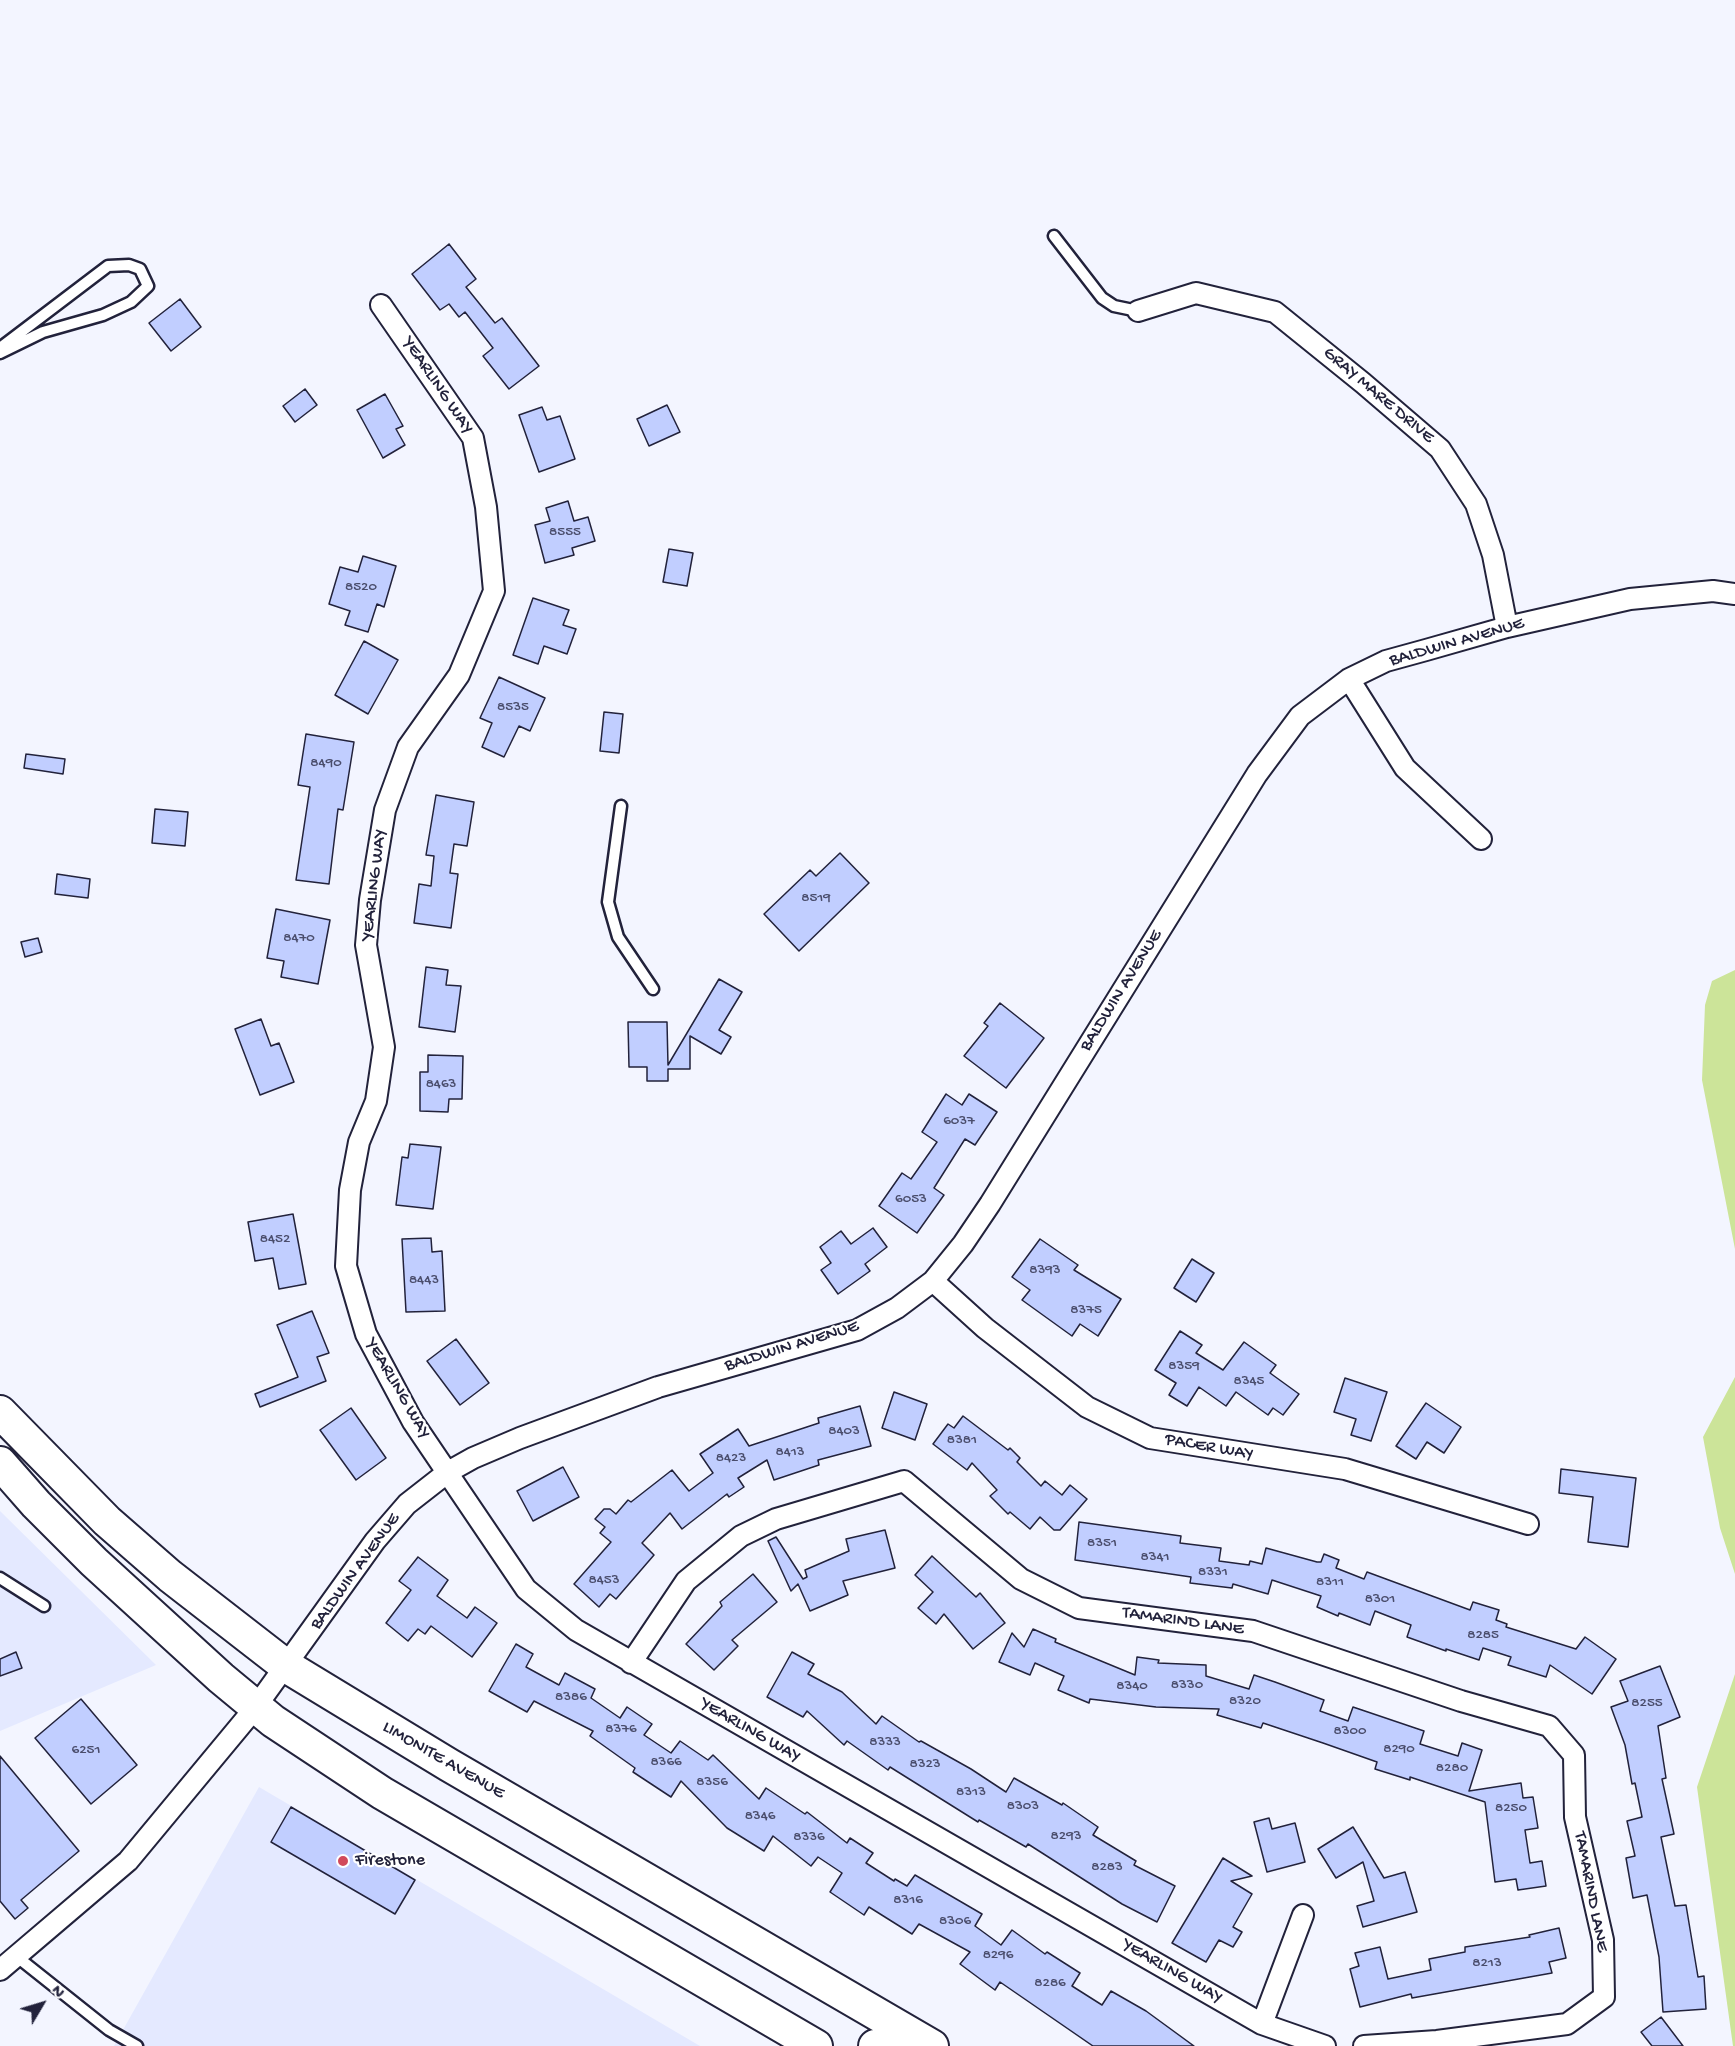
<!DOCTYPE html>
<style>
body{margin:0}
#map{position:relative;width:1735px;height:2046px;overflow:hidden;background:#f3f5ff;font-family:"Gochi Hand",sans-serif}
canvas{display:block}
.north{position:absolute;left:12px;top:1974px;width:60px;height:60px;-webkit-text-stroke:4px #fff;paint-order:stroke;rotate:52deg;font-size:16px;font-weight:700;line-height:24px;text-align:center;color:#22223b}
.north::after{content:'';display:block;margin:auto;width:21px;height:27px;background:#22223b;clip-path:polygon(50% 0,100% 100%,50% 72%,0 100%)}
</style>
<div id="map">
<canvas width="1735" height="2046"></canvas>
<div class="north">N</div>
</div>
<script>
const c = document.querySelector('canvas').getContext('2d');
c.lineJoin = 'round';
function paint(path, color) { c.fillStyle = color; c.fill(path, 'evenodd'); }
const shape = rows => new Path2D(rows.map(r => 'M' + r).join(''));
function stroke(path, color, width, dash) { c.strokeStyle = color; c.lineWidth = width; c.lineCap = dash ? 'butt' : 'round'; c.setLineDash(dash || []); c.stroke(path); }
function label(font, color, halo, rows, align = 'center') {
  c.font = font + ' "Gochi Hand",sans-serif'; c.lineWidth = 4.5; c.setLineDash([]); c.textBaseline = 'middle'; c.strokeStyle = halo; c.fillStyle = color; for (const [text, x, y, turn = 0] of rows) {
    c.save(); c.translate(x, y); c.rotate((+turn || 0) * Math.PI / 180); c.textAlign = isNaN(turn) ? turn : align; if (halo) c.strokeText(text, 0, 0); c.fillText(text, 0, 0); c.restore();
  }
}
const built = shape([
 [0,1511,156,1665,0,1731],
 [259,1787,700,2046,114,2046]
]);
const green = shape([
 [1735,970,1735,1249,1702,1080,1705,1005,1712,981],
 [1735,1377,1735,1574,1720,1528,1703,1437],
 [1735,1674,1735,2046,1733,2046,1697,1787]
]);
const building = shape([
 [449,244,476,279,466,287,495,323,502,318,539,366,509,389,483,356,493,348,465,312,459,317,449,304,440,310,412,274,449,244],
 [180,299,201,327,171,351,149,323,180,299],
 [305,389,317,405,295,422,283,406,305,389],
 [385,394,403,426,396,429,405,445,383,458,357,410,385,394],
 [667,405,680,432,649,446,637,419,667,405],
 [542,407,547,420,560,416,575,459,539,472,519,415,542,407],
 [568,501,574,521,588,517,595,541,572,548,574,555,545,563,535,525,550,521,546,508,568,501],
 [669,549,693,553,687,586,663,582,669,549],
 [363,556,396,566,384,607,377,604,368,632,345,625,350,611,329,604,340,567,358,572,363,556],
 [533,598,569,610,563,625,576,629,567,654,544,646,538,664,513,655,533,598],
 [364,641,398,660,368,714,335,695,364,641],
 [499,677,545,698,530,731,519,726,504,757,482,747,492,723,480,718,499,677],
 [604,712,623,714,619,753,600,751,604,712],
 [306,734,354,742,343,810,338,809,329,884,296,880,310,787,298,785,306,734],
 [26,754,65,759,63,774,24,768,26,754],
 [436,795,474,802,467,846,454,844,450,873,458,874,451,928,414,923,419,884,431,886,434,856,426,855,436,795],
 [155,809,188,812,185,846,152,843,155,809],
 [840,853,869,883,799,951,764,914,810,870,816,876,840,853],
 [57,874,90,879,88,898,55,894,57,874],
 [276,909,330,920,318,984,281,977,284,961,267,958,276,909],
 [38,938,42,952,25,957,21,942,38,938],
 [426,967,448,970,446,985,461,986,455,1032,419,1027,426,967],
 [719,979,742,992,719,1030,731,1037,721,1054,690,1036,690,1069,668,1069,668,1081,647,1081,647,1067,629,1067,628,1022,667,1022,668,1065,719,979],
 [1000,1003,1044,1038,1006,1088,964,1056,988,1026,984,1023,1000,1003],
 [261,1019,271,1046,279,1043,294,1082,260,1095,235,1029,261,1019],
 [428,1055,463,1056,462,1099,449,1099,448,1112,420,1111,420,1072,428,1072,428,1055],
 [946,1094,962,1105,969,1094,997,1112,975,1145,965,1139,934,1188,944,1195,917,1233,879,1206,902,1173,911,1179,937,1142,922,1132,946,1094],
 [410,1144,441,1147,433,1209,396,1205,402,1157,408,1158,410,1144],
 [293,1214,306,1284,279,1289,273,1258,255,1261,248,1222,293,1214],
 [873,1228,887,1247,865,1264,870,1271,838,1294,821,1270,831,1263,820,1247,841,1231,851,1244,873,1228],
 [431,1238,432,1252,442,1251,445,1311,406,1312,402,1239,431,1238],
 [1040,1239,1078,1265,1074,1270,1121,1299,1098,1336,1080,1324,1072,1336,1022,1300,1030,1290,1012,1277,1040,1239],
 [1192,1259,1214,1273,1196,1302,1174,1288,1192,1259],
 [312,1311,329,1353,317,1357,326,1381,260,1407,255,1394,298,1377,277,1325,312,1311],
 [1180,1331,1202,1345,1196,1353,1223,1370,1244,1342,1276,1365,1270,1373,1299,1394,1283,1415,1273,1408,1268,1415,1236,1392,1226,1406,1199,1387,1187,1406,1169,1395,1176,1383,1155,1370,1180,1331],
 [456,1339,489,1383,460,1405,427,1361,456,1339],
 [1345,1378,1387,1392,1371,1441,1351,1435,1356,1419,1334,1412,1345,1378],
 [894,1392,927,1404,915,1440,882,1428,894,1392],
 [1426,1403,1461,1427,1444,1453,1427,1442,1416,1459,1396,1446,1426,1403],
 [860,1406,871,1446,818,1460,819,1465,774,1480,767,1460,738,1478,744,1487,729,1497,727,1494,682,1529,670,1513,642,1543,654,1555,616,1599,610,1594,599,1607,574,1584,611,1542,600,1533,605,1527,595,1519,604,1509,610,1509,616,1514,628,1500,631,1502,672,1470,689,1491,713,1473,700,1454,738,1429,749,1446,819,1423,818,1418,860,1406],
 [351,1408,386,1458,356,1480,320,1430,351,1408],
 [963,1416,1008,1450,1010,1448,1020,1458,1017,1462,1041,1486,1045,1481,1062,1495,1070,1485,1087,1499,1060,1530,1054,1530,1040,1517,1030,1529,1010,1512,1008,1514,990,1496,997,1490,972,1463,967,1470,933,1444,948,1424,954,1428,963,1416],
 [563,1467,579,1497,533,1521,517,1491,563,1467],
 [1561,1469,1636,1478,1628,1547,1588,1542,1593,1497,1559,1493,1561,1469],
 [1079,1522,1181,1536,1180,1543,1221,1548,1219,1561,1249,1565,1250,1561,1262,1564,1266,1548,1317,1562,1321,1562,1324,1554,1339,1560,1336,1568,1364,1579,1367,1572,1470,1610,1473,1602,1499,1610,1496,1620,1507,1624,1506,1627,1576,1649,1585,1637,1616,1659,1592,1694,1550,1665,1546,1677,1508,1665,1511,1657,1483,1648,1479,1660,1446,1649,1446,1651,1407,1637,1411,1625,1375,1611,1370,1625,1339,1613,1338,1616,1317,1607,1321,1596,1272,1580,1268,1594,1233,1584,1232,1588,1190,1583,1191,1577,1075,1560,1079,1522],
 [885,1530,895,1568,843,1581,848,1595,810,1611,798,1584,791,1591,768,1541,776,1537,803,1579,807,1577,805,1570,849,1551,846,1539,885,1530],
 [932,1556,976,1597,980,1593,1005,1623,973,1649,944,1614,936,1624,918,1608,933,1592,915,1575,932,1556],
 [418,1557,448,1580,437,1596,467,1618,475,1607,497,1623,472,1657,431,1626,425,1634,418,1629,408,1641,386,1623,411,1590,399,1581,418,1557],
 [753,1574,777,1602,732,1640,738,1646,714,1670,686,1644,722,1606,720,1602,753,1574],
 [1033,1629,1056,1639,1055,1642,1135,1675,1137,1657,1159,1660,1158,1663,1206,1665,1206,1676,1249,1689,1254,1675,1275,1682,1324,1700,1320,1711,1348,1721,1353,1707,1424,1731,1420,1744,1458,1756,1462,1743,1482,1750,1469,1791,1521,1783,1523,1798,1533,1797,1538,1828,1525,1830,1530,1863,1542,1861,1546,1886,1518,1890,1516,1879,1495,1882,1485,1802,1410,1777,1410,1780,1375,1769,1377,1762,1323,1743,1263,1723,1261,1728,1217,1715,1219,1709,1156,1707,1090,1699,1089,1703,1058,1690,1064,1676,1035,1663,1030,1675,999,1662,1012,1633,1024,1647,1033,1629],
 [516,1644,533,1654,526,1667,559,1685,565,1673,595,1689,591,1698,620,1718,627,1707,652,1724,644,1735,671,1753,680,1741,708,1760,713,1755,759,1799,766,1788,805,1814,807,1812,847,1843,850,1838,873,1853,866,1863,894,1881,895,1879,907,1886,915,1875,982,1914,975,1926,1001,1945,1012,1930,1045,1954,1047,1952,1080,1973,1072,1986,1102,2005,1111,1991,1146,2011,1194,2046,1093,2046,1000,1982,995,1990,960,1964,970,1952,919,1924,912,1934,869,1907,864,1915,830,1892,842,1873,818,1857,811,1866,773,1836,764,1851,727,1828,681,1781,671,1797,633,1772,635,1768,590,1736,593,1731,534,1701,527,1712,489,1691,516,1644],
 [16,1652,22,1668,0,1676,0,1659,16,1652],
 [792,1652,814,1664,808,1674,842,1692,876,1724,882,1716,919,1742,921,1741,971,1769,1006,1792,1014,1778,1062,1805,1063,1803,1098,1827,1093,1835,1136,1861,1134,1865,1175,1886,1157,1922,1122,1904,1028,1844,1026,1847,979,1820,978,1822,890,1767,888,1770,847,1741,844,1745,807,1711,803,1717,767,1697,792,1652],
 [1660,1666,1680,1717,1658,1726,1666,1778,1662,1779,1674,1834,1661,1837,1675,1906,1686,1905,1698,1977,1704,1976,1706,2009,1663,2012,1659,1957,1647,1895,1633,1898,1626,1858,1635,1856,1627,1821,1642,1817,1635,1783,1632,1784,1625,1745,1611,1707,1628,1701,1620,1681,1660,1666],
 [81,1699,137,1765,91,1804,35,1738,81,1699],
 [0,1756,79,1851,21,1900,28,1908,15,1919,0,1901,0,1756],
 [291,1807,415,1880,395,1914,271,1842,291,1807],
 [1269,1818,1272,1829,1295,1823,1305,1862,1267,1872,1254,1822,1269,1818],
 [1353,1827,1384,1878,1405,1872,1417,1912,1363,1927,1357,1906,1374,1901,1363,1862,1336,1878,1318,1849,1353,1827],
 [1223,1858,1252,1876,1231,1881,1252,1894,1233,1927,1242,1932,1233,1947,1219,1940,1206,1962,1172,1943,1223,1858],
 [1559,1928,1566,1958,1549,1962,1552,1973,1412,1998,1411,1994,1360,2007,1350,1969,1359,1966,1355,1953,1380,1947,1388,1979,1431,1970,1429,1959,1465,1952,1465,1947,1530,1937,1529,1935,1559,1928],
 [1661,2017,1683,2046,1652,2046,1641,2032,1661,2017]
]);
const service = shape([
 [1054,236,1102,298,1114,306,1138,311],
 [0,348,108,266,129,265,140,269,148,286,131,302,103,315,43,332,0,353],
 [621,806,608,902,618,937,653,989],
 [0,1578,44,1606],
 [16,1956,109,2030,137,2046]
]);
const minor = shape([
 [381,305,473,438,486,507,494,591,459,675,408,747,385,810,370,900,366,945,384,1047,376,1101,359,1142,350,1190,346,1266,366,1334,413,1422,526,1589,576,1630,1262,2024,1325,2046],
 [1138,311,1196,293,1275,312,1363,383,1440,449,1476,504,1493,555,1507,627],
 [1349,679,1405,768,1481,839],
 [933,1281,985,1328,1087,1407,1150,1438,1345,1469,1528,1524],
 [631,1663,686,1581,741,1536,776,1519,904,1481,1021,1579,1079,1608,1253,1631,1461,1701,1549,1726,1574,1755,1575,1817,1603,1940,1604,1997,1567,2024,1437,2041,1364,2046],
 [0,1970,128,1861,255,1708,375,1541,407,1504,448,1472,473,1458,520,1438,658,1387,857,1330,897,1308,933,1281,963,1244,990,1204,1257,774,1300,716,1349,679,1386,661,1426,650,1507,627,1630,599,1713,591,1735,594],
 [1262,2024,1303,1915]
]);
const primary = shape([
 [0,1412,107,1521,170,1576,286,1666,449,1765,932,2046],
 [0,1463,36,1504,94,1562,221,1678,273,1721,382,1793,816,2046],
 [875,2046,898,2046]
]);
const markers = [
 [343,1861,6,"#d1495b"]
];
const numberNames = [
 ["8555",565,533],
 ["8520",361,588],
 ["8535",513,708],
 ["8490",326,764],
 ["8519",816,899],
 ["8470",299,939],
 ["8463",441,1085],
 ["6037",959,1122],
 ["6053",911,1200],
 ["8452",275,1240],
 ["8393",1045,1271],
 ["8443",424,1281],
 ["8375",1086,1311],
 ["8359",1184,1367],
 ["8345",1249,1382],
 ["8403",844,1432],
 ["8381",962,1441],
 ["8413",790,1453],
 ["8423",731,1459],
 ["8351",1102,1544],
 ["8341",1155,1558],
 ["8331",1213,1573],
 ["8453",604,1581],
 ["8311",1330,1583],
 ["8301",1380,1600],
 ["8285",1483,1636],
 ["8330",1187,1686],
 ["8340",1132,1687],
 ["8386",571,1698],
 ["8320",1245,1702],
 ["8255",1647,1704],
 ["8376",621,1730],
 ["8300",1350,1732],
 ["8333",885,1743],
 ["8290",1399,1750],
 ["6251",86,1751],
 ["8366",666,1763],
 ["8323",925,1765],
 ["8280",1452,1769],
 ["8356",712,1783],
 ["8313",971,1793],
 ["8303",1023,1807],
 ["8250",1511,1809],
 ["8346",760,1817],
 ["8293",1066,1837],
 ["8336",809,1838],
 ["8283",1107,1868],
 ["8316",908,1901],
 ["8306",955,1922],
 ["8296",998,1956],
 ["8213",1487,1964],
 ["8286",1050,1984]
];
const streetNames = [
 ["YEARLING WAY",437,386,56],
 ["GRAY MARE DRIVE",1378,396,40],
 ["BALDWIN AVENUE",1457,643,-16],
 ["YEARLING WAY",375,885,-83],
 ["BALDWIN AVENUE",1122,991,-58],
 ["BALDWIN AVENUE",792,1347,-17],
 ["YEARLING WAY",397,1389,60],
 ["PACER WAY",1209,1448,10],
 ["BALDWIN AVENUE",356,1572,-54],
 ["TAMARIND LANE",1183,1622,8],
 ["YEARLING WAY",750,1731,30],
 ["LIMONITE AVENUE",443,1761,30],
 ["TAMARIND LANE",1590,1892,79],
 ["YEARLING WAY",1172,1972,30]
];
const poiNames = [
 ["Firestone",355,1861]
];
paint(built, '#e4e9ff');
paint(green, '#cce499');
paint(building, '#c1ceff');
stroke(building, '#22223b', 1.5);
stroke(service, '#22223b', 15);
stroke(minor, '#22223b', 24);
stroke(primary, '#22223b', 36);
stroke(service, '#fff', 10);
stroke(minor, '#fff', 20);
stroke(primary, '#fff', 32);
for (const [x, y, r, color] of markers) { const dot = new Path2D(); dot.arc(x, y, r, 0, 2 * Math.PI); c.fillStyle = color; c.fill(dot); stroke(dot, '#fff', 2); }
label('15px', '#4a4d6c', null, numberNames);
label('18px', '#22223b', '#fff', streetNames);
label('18px', '#22223b', '#fff', poiNames, 'left');
</script>
